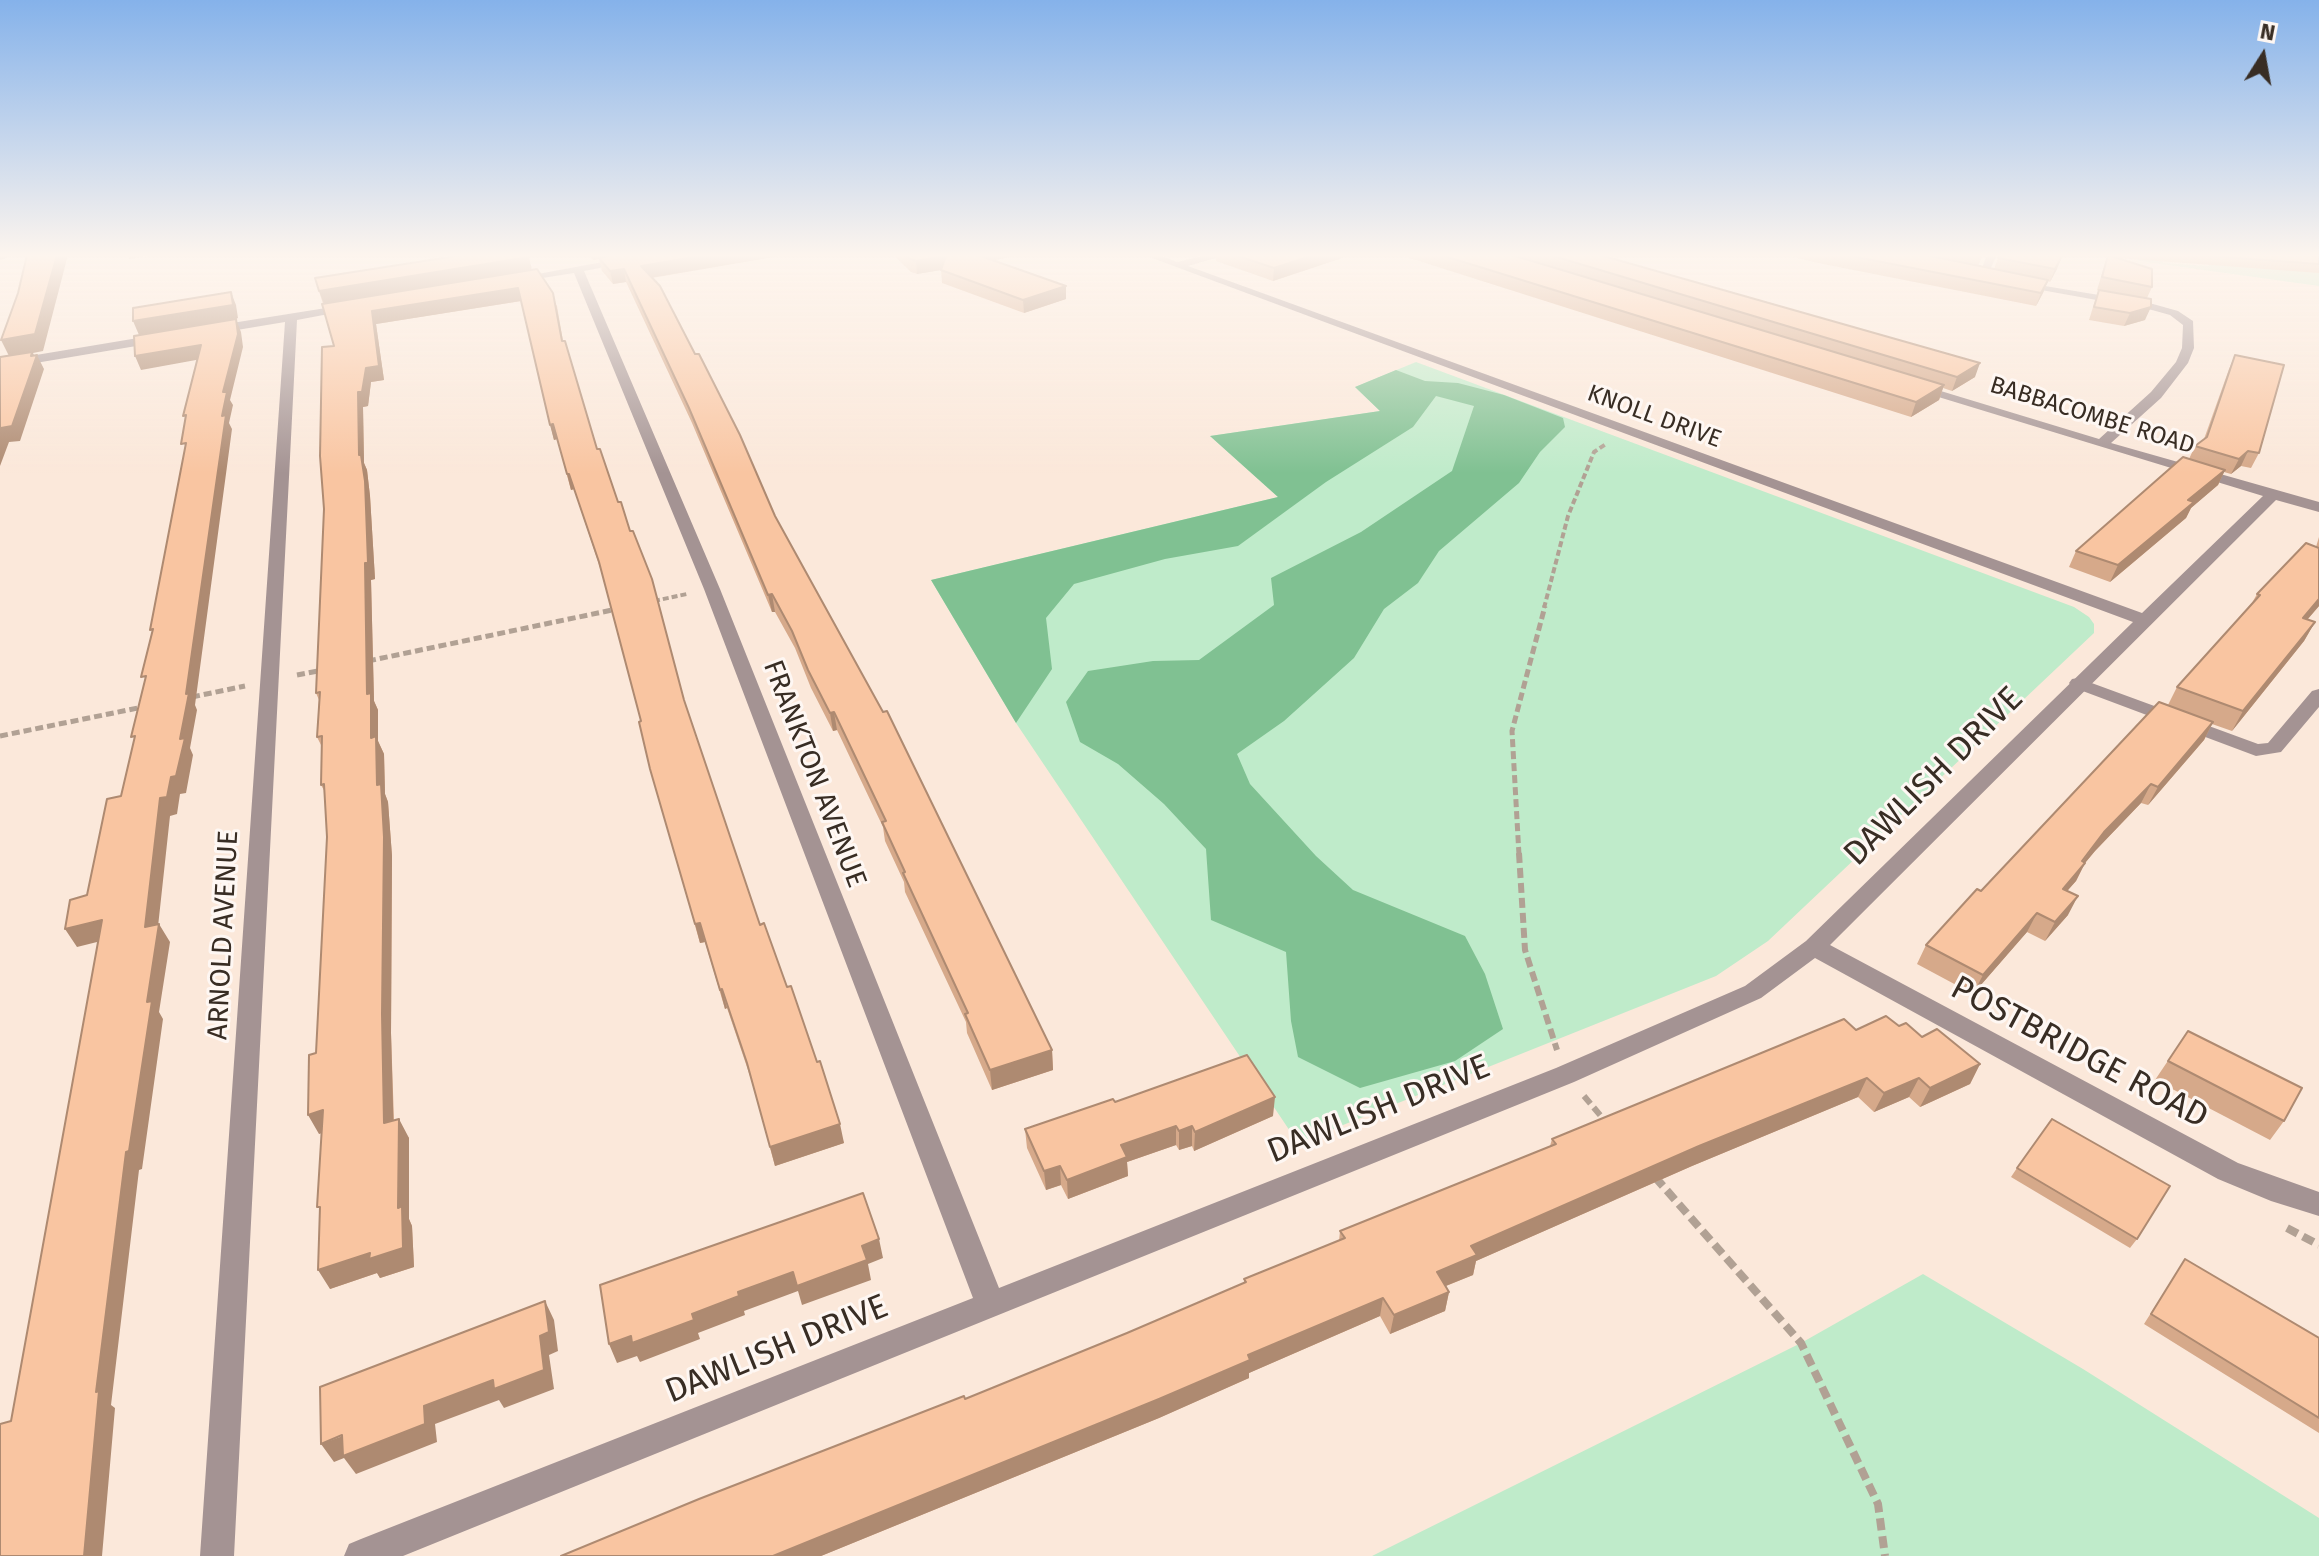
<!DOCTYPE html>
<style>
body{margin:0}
#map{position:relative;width:2319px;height:1556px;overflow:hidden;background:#fbe8da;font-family:"Fira Sans",sans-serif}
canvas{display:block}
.north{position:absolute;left:2223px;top:16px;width:80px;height:80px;-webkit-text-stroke:6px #fef7f3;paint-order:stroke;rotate:11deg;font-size:22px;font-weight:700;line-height:32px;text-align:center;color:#382d24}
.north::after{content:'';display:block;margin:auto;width:28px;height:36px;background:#382d24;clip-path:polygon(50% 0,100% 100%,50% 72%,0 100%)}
</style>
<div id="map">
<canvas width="2319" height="1556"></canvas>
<div class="north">N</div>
</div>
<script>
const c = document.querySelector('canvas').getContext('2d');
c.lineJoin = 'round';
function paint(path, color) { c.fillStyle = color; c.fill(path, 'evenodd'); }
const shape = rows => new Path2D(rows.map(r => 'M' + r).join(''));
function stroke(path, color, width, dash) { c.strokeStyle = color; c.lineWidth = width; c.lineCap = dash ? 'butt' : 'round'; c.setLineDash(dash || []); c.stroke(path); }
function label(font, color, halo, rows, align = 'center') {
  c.font = font + ' "Fira Sans",sans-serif'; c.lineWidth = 6; c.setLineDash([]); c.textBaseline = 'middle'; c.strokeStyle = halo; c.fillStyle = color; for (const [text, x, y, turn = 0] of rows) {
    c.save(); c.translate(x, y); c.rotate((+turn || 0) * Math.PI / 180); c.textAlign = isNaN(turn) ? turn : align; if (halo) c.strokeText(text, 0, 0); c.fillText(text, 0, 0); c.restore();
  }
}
const green = shape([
 [2135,255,2158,256,2164,263,2209,266,2205,260,2319,270,2319,286,2139,261],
 [1416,362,2074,607,2089,617,2094,624,2094,633,1768,941,1716,976,1298,1143,1016,723,931,580,1278,497,1210,436,1380,411,1355,387],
 [1923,1274,2083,1369,2319,1518,2319,1556,1372,1556,1801,1343]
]);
const forest = shape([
 [1396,370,1425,381,1458,383,1504,395,1563,418,1565,427,1540,452,1519,483,1439,551,1418,583,1384,609,1354,658,1284,721,1237,754,1250,784,1316,856,1353,890,1465,936,1485,974,1503,1029,1455,1061,1360,1088,1298,1057,1291,1021,1286,952,1211,920,1206,849,1164,804,1118,764,1080,742,1066,702,1088,671,1153,661,1199,660,1274,605,1271,578,1361,532,1452,471,1474,406,1436,396,1413,427,1326,482,1238,546,1165,559,1074,584,1046,618,1052,669,1016,723,931,580,1278,497,1210,436,1380,411,1355,387]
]);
const pathFar3 = shape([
 [654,601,687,594],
 [1544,608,1568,516,1594,452,1606,444]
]);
const pathFar2 = shape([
 [368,661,617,609],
 [297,675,323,670],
 [192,697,245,686],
 [0,736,143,707],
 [1519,855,1512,731,1545,606]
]);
const pathFar1 = shape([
 [1519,853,1525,950,1557,1050],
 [1584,1096,1606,1122]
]);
const path = shape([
 [1655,1177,1801,1343,1878,1504,1885,1556],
 [2287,1228,2319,1245]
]);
const service = shape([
 [2078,678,2258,744,2268,743,2312,691,2319,689,2319,707,2281,752,2256,756,2072,687,2069,683,2072,679,2078,678]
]);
const minor = shape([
 [640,255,665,255,584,271,720,589,999,1288,1556,1068,1745,986,1806,941,2133,622,1144,255,1160,255,1177,262,1206,255,1226,255,1188,266,2142,613,2263,496,1909,388,1921,385,2099,439,2151,392,2176,362,2182,348,2183,325,2170,315,2152,310,2019,286,2015,285,2015,281,2153,304,2178,311,2193,321,2194,348,2188,363,2161,398,2111,443,2319,502,2319,512,2276,500,1830,945,2238,1163,2319,1192,2319,1216,2271,1201,2218,1179,1815,958,1761,998,1574,1082,403,1556,344,1556,349,1544,361,1539,973,1298,704,589,574,273,517,282,511,279,640,255],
 [1987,255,1997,255,1986,278,1978,278,1987,255],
 [351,304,355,305,355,309,297,320,234,1556,200,1556,285,322,213,334,207,330,213,326,351,304],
 [162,334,168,338,166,341,0,369,0,361,162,334]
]);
const tertiary = shape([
 [0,255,16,255,0,260,0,255]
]);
const wall = shape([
 [589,255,785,255,652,278,1052,1050,1053,1070,992,1090,967,1033,966,1022,905,892,904,882,885,841,883,827,837,730,833,731,811,688,795,648,775,612,772,612,692,423,626,282,613,284,602,271,599,259,593,260],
 [893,255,1021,255,992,260,1066,286,1066,299,1024,313,942,283,941,270,917,274,911,272],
 [1216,255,1351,255,1273,281,1216,261],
 [1400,255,1600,255,1975,377,1952,391,1943,388,1939,400,1911,417],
 [1787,255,1983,255,1978,266,1994,269,1999,255,2057,269,2050,282,2048,281,2043,293,2036,306,1813,262],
 [2106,255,2319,255,2319,273,2117,258,2152,287,2147,298,2145,320,2124,326,2089,320,2098,291,2097,290,2107,257,2105,257],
 [532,270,557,306,563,341,597,449,684,700,760,925,844,1143,775,1166,752,1082,727,1008,725,1009,705,942,700,943,650,769,641,721,603,577,574,489,571,490,557,439,554,440,521,301,376,324,384,380,371,382,368,406,363,407,364,463,367,470,370,496,375,579,371,580,374,701,378,710,378,741,384,754,385,794,388,802,392,856,391,1033,394,1121,409,1138,409,1219,412,1226,414,1267,380,1278,377,1273,330,1289,321,1133,319,1134,316,1053,327,837,325,792,321,785,322,747,317,737,319,700,316,693,334,346,323,304,319,291],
 [2235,355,2259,453,2251,468,2241,466,2231,474,2224,472,2218,485,2191,508,2186,518,2110,582,2069,567,2076,551,2189,459,2195,446,2204,439,2229,369],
 [2319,537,2319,606,2308,619,2315,622,2304,641,2232,731,2212,724,2204,740,2148,805,2141,803,2095,851,2085,863,2076,881,2067,891,2068,915,2045,941,2027,932,1973,994,1917,964,1926,945,2168,705,2177,687,2252,603,2257,594,2316,547],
 [1899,1026,1980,1064,1970,1084,1920,1107,1909,1097,1874,1112,1858,1097,1692,1166,1476,1261,1473,1275,1446,1286,1449,1292,1445,1311,1390,1334,1380,1316,1249,1373,1249,1378,1159,1418,821,1556,561,1556,965,1399,1127,1333,1244,1283,1244,1279,1339,1241,1340,1231,1550,1146,1552,1139,1856,1030],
 [2188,1031,2284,1121,2270,1140,2155,1080],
 [1115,1102,1273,1116,1194,1151,1192,1146,1179,1150,1176,1145,1127,1162,1128,1176,1068,1199,1061,1185,1046,1190,1027,1148,1025,1129],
 [2017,1168,2137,1239,2130,1248,2011,1177],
 [2185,1259,2319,1338,2319,1433,2144,1324]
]);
const shadedWall = shape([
 [57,255,68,255,43,351,33,353,36,359,37,355,44,369,20,441,9,442,0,466,0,429,9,356,1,340],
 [127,255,153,255,129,259],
 [592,255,621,255,593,260],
 [707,255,785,255,643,279,641,266],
 [968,255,1021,255,969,265],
 [1314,255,1351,255,1273,281,1274,268],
 [946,256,947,269,917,274,916,261],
 [2062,256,2057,269,2050,282,2055,269],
 [529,257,532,270,324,304,319,291],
 [624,269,626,282,613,284,610,271],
 [2048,280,2043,293,2036,306,2041,293],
 [1066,286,1066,299,1024,313,1023,300],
 [518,288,521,301,376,324,384,380,371,382,368,406,363,407,364,463,367,470,370,496,375,579,371,580,374,701,378,710,378,741,384,754,385,794,388,802,392,856,391,1033,394,1142,384,1123,377,785,371,738,367,694,359,455,358,392,366,368,372,311],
 [231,292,236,305,238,318,236,319,241,332,243,347,230,400,233,405,229,423,232,429,195,705,197,710,190,748,193,755,186,793,180,794,177,814,170,816,156,945,145,927,160,798,180,739,222,416,223,392,238,334,139,335,133,321],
 [2151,307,2145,320,2124,326,2130,313],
 [201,345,207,358,141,370,135,356],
 [1980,363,1975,377,1952,391,1957,377],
 [1944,385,1939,400,1911,417,1916,402],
 [553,424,557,439,554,440,550,425],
 [2248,451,2241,466,2231,474,2239,459],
 [2225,470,2218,485,2191,508,2186,518,2110,582,2118,565,2188,500],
 [567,474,569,474,574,489,571,490],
 [772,594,775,612,772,612,768,595],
 [2319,599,2319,606,2292,637,2303,618],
 [2315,622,2304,641,2232,731,2243,711],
 [834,712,837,730,833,731,830,713],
 [2213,722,2204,740,2148,805,2158,787],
 [2151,784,2141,803,2095,851,2085,863,2076,881,2053,907,2063,889,2104,832],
 [2078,896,2068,915,2045,941,2055,922],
 [2037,913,2027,932,1973,994,1983,975],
 [102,920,113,938,77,947,65,929],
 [700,923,705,942,700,943,695,924],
 [159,924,170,942,159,1012,163,1019,142,1169,139,1170,111,1405,115,1408,102,1556,84,1556,96,1392,126,1152,147,1002],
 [722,989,727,1008,725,1009,720,990],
 [1052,1050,1053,1070,992,1090,990,1070],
 [1980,1064,1970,1084,1920,1107,1930,1088],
 [1867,1078,1858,1097,1692,1166,1476,1261,1473,1275,1433,1291,1437,1272,1471,1246,1699,1146],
 [1919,1078,1909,1097,1874,1112,1884,1093],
 [1275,1097,1273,1116,1194,1151,1195,1132],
 [323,1110,333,1129,319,1134,308,1115],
 [399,1119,409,1138,409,1219,412,1226,414,1267,380,1278,377,1273,330,1289,318,1270,398,1208],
 [840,1124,844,1143,775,1166,770,1147],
 [1176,1126,1176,1145,1127,1162,1128,1176,1068,1199,1067,1180,1121,1145],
 [1192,1126,1192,1146,1179,1150,1179,1131],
 [1060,1166,1061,1185,1046,1190,1044,1171],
 [879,1239,883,1258,868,1264,871,1280,802,1305,798,1291,744,1311,745,1315,698,1333,700,1339,640,1362,637,1356,617,1363,609,1344,738,1292],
 [1449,1292,1445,1311,1390,1334,1394,1315],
 [1383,1298,1380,1316,1249,1373,1249,1378,1159,1418,821,1556,773,1556],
 [545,1301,554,1320,558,1351,549,1355,554,1389,504,1408,499,1400,435,1424,437,1442,356,1474,344,1458,334,1462,321,1444,424,1406,540,1336]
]);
const building = shape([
 [27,255,57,255,35,334,1,340,18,293,27,255],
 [462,255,527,255,529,257,319,291,315,278,462,255],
 [612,255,707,255,641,266,660,286,695,354,699,354,740,435,775,516,883,712,887,711,1052,1050,990,1070,965,1014,968,1013,903,873,905,872,882,822,886,821,834,712,830,713,808,670,792,631,772,594,768,595,689,408,624,269,610,271,599,258,612,255],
 [906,255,978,255,1066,286,1023,300,941,270,946,256,916,261,910,259,906,255],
 [1235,255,1314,255,1274,268,1235,255],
 [1441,255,1512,255,1944,385,1916,402,1441,255],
 [1550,255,1600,255,1980,363,1957,377,1550,255],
 [1846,255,1926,255,2048,280,2041,293,1846,255],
 [1999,255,2056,255,2062,256,2055,269,1998,258,1999,255],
 [2108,255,2152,269,2152,287,2102,277,2108,255],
 [2196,255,2319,255,2319,264,2196,255],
 [537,269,553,293,562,341,565,341,597,449,600,449,618,502,621,502,630,531,633,531,652,579,684,700,760,925,764,923,787,987,791,986,817,1062,820,1061,840,1124,770,1147,747,1063,722,989,720,990,700,923,695,924,650,769,639,722,641,721,599,562,569,474,567,474,553,424,550,425,518,288,372,311,379,366,366,368,362,392,358,392,359,455,361,455,365,481,368,563,365,563,367,694,371,693,371,738,376,736,377,785,381,784,384,837,382,1014,384,1123,399,1119,398,1208,402,1206,403,1248,369,1259,370,1253,318,1270,320,1207,317,1207,323,1110,308,1115,309,1055,316,1053,327,837,324,784,321,785,322,736,317,737,320,692,316,693,324,509,320,456,322,347,334,346,322,304,537,269],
 [2099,290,2151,299,2151,307,2130,313,2094,307,2099,290],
 [231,292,233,305,133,321,133,308,231,292],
 [236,319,238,334,223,392,227,392,222,416,226,415,186,694,189,693,180,739,185,738,176,776,171,777,167,797,160,798,145,927,159,924,147,1002,152,1001,129,1151,126,1152,96,1392,99,1391,84,1556,0,1556,0,1424,11,1421,102,920,65,929,70,900,87,895,107,799,121,796,135,736,131,737,146,676,141,677,153,629,150,630,186,443,181,444,186,415,183,416,201,345,135,356,134,336,236,319],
 [32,352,31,356,37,355,12,426,1,428,0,429,0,357,32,352],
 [2235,355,2284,365,2259,453,2248,451,2239,459,2195,446,2207,437,2235,355],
 [2183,457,2225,470,2188,500,2194,502,2118,565,2076,551,2183,457],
 [2306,543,2319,548,2319,599,2303,618,2315,622,2243,711,2177,687,2260,595,2257,594,2306,543],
 [2159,702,2213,722,2158,787,2151,784,2104,832,2082,861,2085,863,2063,889,2078,896,2055,922,2037,913,1983,975,1926,945,1977,889,1981,891,2159,702],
 [1886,1016,1899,1026,1906,1023,1922,1037,1937,1029,1980,1064,1930,1088,1919,1078,1884,1093,1867,1078,1699,1146,1471,1246,1477,1255,1437,1272,1449,1292,1394,1315,1383,1298,1248,1355,1250,1360,1159,1399,773,1556,561,1556,699,1499,964,1396,965,1399,1127,1333,1246,1282,1244,1279,1345,1238,1340,1231,1556,1144,1552,1139,1844,1019,1856,1030,1886,1016],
 [2188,1031,2302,1088,2284,1121,2168,1061,2188,1031],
 [1247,1055,1275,1097,1195,1132,1192,1126,1179,1131,1176,1126,1121,1145,1127,1157,1067,1180,1060,1166,1044,1171,1025,1129,1113,1099,1115,1102,1247,1055],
 [2052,1119,2170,1186,2137,1239,2017,1168,2052,1119],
 [863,1193,879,1239,862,1246,867,1260,797,1286,793,1272,738,1292,739,1296,692,1314,694,1320,632,1343,631,1336,609,1344,600,1285,863,1193],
 [2185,1259,2319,1338,2319,1418,2151,1314,2185,1259],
 [545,1301,549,1332,540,1336,544,1370,494,1389,493,1380,424,1406,425,1424,343,1456,342,1435,321,1444,320,1387,545,1301]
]);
const farStreetnames = [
 ["BABBACOMBE ROAD",2092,416,17],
 ["KNOLL DRIVE",1654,417,20]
];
const streetNames = [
 ["FRANKTON AVENUE",814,774,69],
 ["ARNOLD AVENUE",224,935,-87]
];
const nearStreetnames = [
 ["DAWLISH DRIVE",1934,777,-45],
 ["POSTBRIDGE ROAD",2079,1053,28],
 ["DAWLISH DRIVE",1379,1110,-22],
 ["DAWLISH DRIVE",777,1350,-22]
];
paint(green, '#bfebca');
paint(forest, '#80c192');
stroke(pathFar3, '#b1a194', 4, [6, 3]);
stroke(pathFar2, '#b1a194', 5, [8, 4]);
stroke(pathFar1, '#b1a194', 6, [10, 5]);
stroke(path, '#b1a194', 8, [12, 6]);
paint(service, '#a49393');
paint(minor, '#a49393');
paint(tertiary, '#a49393');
paint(wall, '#d6a98a');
paint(shadedWall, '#ae8a71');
paint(building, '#f9c5a1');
stroke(building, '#ae8a71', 2);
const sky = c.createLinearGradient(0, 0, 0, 473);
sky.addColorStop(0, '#85b2ea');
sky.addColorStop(0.54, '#fdf5ee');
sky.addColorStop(1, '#fdf5ee00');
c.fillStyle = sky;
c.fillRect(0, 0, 2319, 473);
label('24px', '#382d24', '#fef7f3', farStreetnames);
label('28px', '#382d24', '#fef7f3', streetNames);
label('34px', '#382d24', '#fef7f3', nearStreetnames);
</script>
